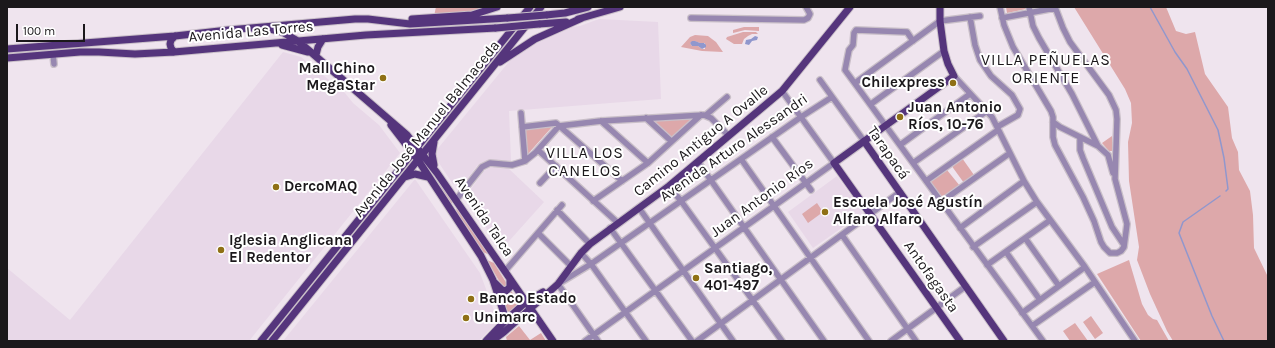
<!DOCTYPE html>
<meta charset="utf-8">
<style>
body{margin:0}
#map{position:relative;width:1275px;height:348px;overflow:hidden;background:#efe4ee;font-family:Karla,sans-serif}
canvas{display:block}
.frame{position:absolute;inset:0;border:8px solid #1b181b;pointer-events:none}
.scale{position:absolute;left:16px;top:24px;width:69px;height:18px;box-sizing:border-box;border:2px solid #1b181b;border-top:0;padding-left:5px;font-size:12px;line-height:14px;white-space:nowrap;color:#1b181b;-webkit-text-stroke:3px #fff;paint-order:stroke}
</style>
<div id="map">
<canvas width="1275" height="348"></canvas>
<div class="frame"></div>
<div class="scale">100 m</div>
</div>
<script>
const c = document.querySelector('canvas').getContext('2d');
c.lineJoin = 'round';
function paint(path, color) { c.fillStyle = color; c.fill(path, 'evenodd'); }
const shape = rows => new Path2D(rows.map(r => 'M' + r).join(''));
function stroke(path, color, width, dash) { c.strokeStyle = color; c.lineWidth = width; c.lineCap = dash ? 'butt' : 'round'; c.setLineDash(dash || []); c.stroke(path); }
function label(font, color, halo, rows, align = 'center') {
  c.font = font + ' Karla,sans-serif'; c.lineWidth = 4; c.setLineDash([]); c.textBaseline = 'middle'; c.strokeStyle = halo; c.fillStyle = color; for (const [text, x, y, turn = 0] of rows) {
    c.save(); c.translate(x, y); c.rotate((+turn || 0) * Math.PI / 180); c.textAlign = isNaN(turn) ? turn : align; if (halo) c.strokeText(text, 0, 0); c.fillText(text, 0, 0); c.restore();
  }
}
const built = shape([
 [599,19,658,22,661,99,509,111,511,161,492,160,484,162,477,166,461,187,453,184,435,157,435,152,512,58,563,28,580,26],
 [283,52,301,57,345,93,353,103,379,125,400,153,249,341,7,341,7,268,70,320],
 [494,167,508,168,544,202,501,250,465,197,484,171,489,168],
 [837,176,863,213,813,248,788,212],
 [415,179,480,273,498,321,479,341,283,341]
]);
const green = shape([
 [436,7,473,7,482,9,467,13,434,16],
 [1006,7,1025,7,1026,9,1007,13],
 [1074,7,1166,7,1176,31,1186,34,1195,32,1205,74,1228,107,1232,138,1238,152,1239,170,1250,191,1253,215,1254,248,1268,277,1268,341,1173,341,1167,331,1150,294,1137,260,1139,247,1129,181,1128,142,1132,123,1131,103,1125,89],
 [744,27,759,27,759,31,745,30,733,33,733,30],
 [743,32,756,32,758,34,752,34,748,36,744,39,742,44,734,44,726,39,727,37],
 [695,35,708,36,716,42,723,52,702,51,681,47,690,37],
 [694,41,700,43,705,43,705,49,702,49,698,46,692,46,690,43],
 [693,118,672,137,669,137,651,121],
 [552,127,527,155,525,131,527,129],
 [1112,136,1113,151,1109,151,1102,143],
 [962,158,974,175,964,183,951,165],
 [426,163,453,200,451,205,425,166],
 [947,170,960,186,942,199,930,181],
 [817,203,823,212,808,223,802,214],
 [457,206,492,256,483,252,456,212],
 [487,260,494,263,507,284,506,288,502,286],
 [1129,260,1142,304,1148,315,1153,319,1157,320,1169,341,1141,341,1097,274],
 [511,291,518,299,517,305,510,312,506,311,500,294,505,295,509,294],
 [1091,316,1103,333,1095,339,1083,322],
 [1075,323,1088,341,1070,341,1063,331],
 [519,326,530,340,541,333,546,341,507,341,506,337]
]);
const water = shape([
 [755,36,758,37,757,40,752,41,749,45,745,44,746,40,751,39],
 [692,41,695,41,700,43,704,43,706,45,706,47,702,49,698,46,692,46,690,43]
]);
const stream = shape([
 [1150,7,1175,52,1187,69,1218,130,1224,158,1228,189,1226,191],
 [1220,196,1183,222,1179,233,1212,316,1224,341]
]);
const minor = shape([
 [1000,7,1004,25,1013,47,1051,111,1053,117,1053,137,1055,145,1083,197,1094,221,1101,242,1104,247,1110,253,1117,253,1121,251,1124,247,1127,224,1115,179,1117,119,1116,110,1109,95,1070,42,1063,28,1055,7],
 [1029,7,1033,26,1039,38,1072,94,1098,146],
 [970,17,975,45,980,60,991,76,1012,95,1020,109,1018,115,997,127],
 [691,18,804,20,808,18,810,14,806,7],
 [1002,18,1055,8],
 [913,41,907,32,856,30,854,33,853,45,849,50,845,70,1043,341],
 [53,54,54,64],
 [954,76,992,117,1024,181,1037,202,1085,267,1135,341],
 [820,80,864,141],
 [855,83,940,21,980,16],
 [871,104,944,51],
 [521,113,525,161],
 [706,115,727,97],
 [646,118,671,141],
 [601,121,648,163],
 [1053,122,1060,127,1098,146,1108,155,1113,173],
 [522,127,556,123,622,181],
 [772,137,811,190],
 [1080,137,1080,150,1083,158,1112,227,1124,245],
 [900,145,970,94],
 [538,150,618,223],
 [741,159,869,341],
 [698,162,824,341],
 [913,163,987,111],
 [926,181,998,130],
 [540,183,556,166],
 [669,186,681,201,782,341],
 [456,200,482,167,490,163,512,165,525,161,535,153,559,126,601,121,704,115,711,118,729,136],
 [593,201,648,163,701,115],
 [941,202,1010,153],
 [639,208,733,341],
 [557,210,590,244],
 [610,228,692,341],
 [960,228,1024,181],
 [538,233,571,266],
 [842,235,916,341],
 [1025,238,1059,286],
 [973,247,1037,202],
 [1006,252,1040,300],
 [581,253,591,264,646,341],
 [987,265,1049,221],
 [505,271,562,205],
 [1022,313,1085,267],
 [1032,326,1095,282],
 [585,341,834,163,782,91],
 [598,341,558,284,591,264,801,117,832,97],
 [697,341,900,192],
 [891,341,966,286]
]);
const major = shape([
 [940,7,940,21,944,51,948,64,954,76,834,163,960,341],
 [546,15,565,13,588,7],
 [412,19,472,15,497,7],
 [578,19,620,7],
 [539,24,566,22],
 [270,29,282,32,298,41,407,135,437,173,553,341],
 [282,45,308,52],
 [7,49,175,36,228,30,355,19,368,19,410,24,508,18],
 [174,52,171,48,170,44,171,40,175,36],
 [316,55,318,47,323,39],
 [7,58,80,52,99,52,135,54,174,52,366,35,496,28],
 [500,62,535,39,582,18],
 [391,125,418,160,481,256,493,280,506,320],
 [864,141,1004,341],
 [434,142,432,154,434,165],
 [405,177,415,174,428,177],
 [495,283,502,290,506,291,510,287,510,279],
 [261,341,530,7],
 [272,341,541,7],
 [486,341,506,320,526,302,543,292],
 [492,341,504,332,558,284,581,253,590,244,669,186,782,91,850,7]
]);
const majorBridge = shape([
 [508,18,546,15],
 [496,28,539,24]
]);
const markers = [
 [383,78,4,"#8f7015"],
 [953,83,4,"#8f7015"],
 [900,117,4,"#8f7015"],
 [276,187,4,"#8f7015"],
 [825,212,4,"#8f7015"],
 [221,250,4,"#8f7015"],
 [696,278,4,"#8f7015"],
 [471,299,4,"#8f7015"],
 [466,318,4,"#8f7015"]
];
const streetNames = [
 ["Avenida Las Torres",251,32,-5],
 ["Avenida José Manuel Balmaceda",427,129,-51],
 ["Camino Antiguo A Ovalle",701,141,-39],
 ["Avenida Arturo Alessandri",734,148,-35],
 ["Tarapacá",888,153,55],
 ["Juan Antonio Ríos",762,198,-36],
 ["Avenida Talca",484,217,56],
 ["Antofagasta",931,277,55]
];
const poiNames = [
 ["Mall Chino",375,69,"right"],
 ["MegaStar",375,86,"right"],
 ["Chilexpress",945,83,"right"],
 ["Juan Antonio",908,108],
 ["Ríos, 10-76",908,125],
 ["DercoMAQ",284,187],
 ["Escuela José Agustín",833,203],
 ["Alfaro Alfaro",833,220],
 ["Iglesia Anglicana",229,241],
 ["El Redentor",229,258],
 ["Santiago,",704,269],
 ["401-497",704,286],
 ["Banco Estado",479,299],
 ["Unimarc",474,318]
];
const neighbourhoodNames = [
 ["VILLA PEÑUELAS",1046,60],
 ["ORIENTE",1046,78],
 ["VILLA LOS",585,153],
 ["CANELOS",585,171]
];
paint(built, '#e8d8e8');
paint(green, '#dda8aa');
paint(water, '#9097cd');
stroke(stream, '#9097cd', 1.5);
stroke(minor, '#c9bfc8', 8);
stroke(major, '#c9bfc8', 9);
stroke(minor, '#9787b0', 5.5);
stroke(major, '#55357c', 7);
stroke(majorBridge, '#c9bfc8', 9, []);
stroke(majorBridge, '#55357c', 7);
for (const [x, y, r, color] of markers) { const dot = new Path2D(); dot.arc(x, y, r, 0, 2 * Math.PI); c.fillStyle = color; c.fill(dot); stroke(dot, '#fff', 1.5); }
label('15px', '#1b181b', '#fff', streetNames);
label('bold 15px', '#1b181b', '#fff', poiNames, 'left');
c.letterSpacing = '1px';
label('16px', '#1b181b', '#fff', neighbourhoodNames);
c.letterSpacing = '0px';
</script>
